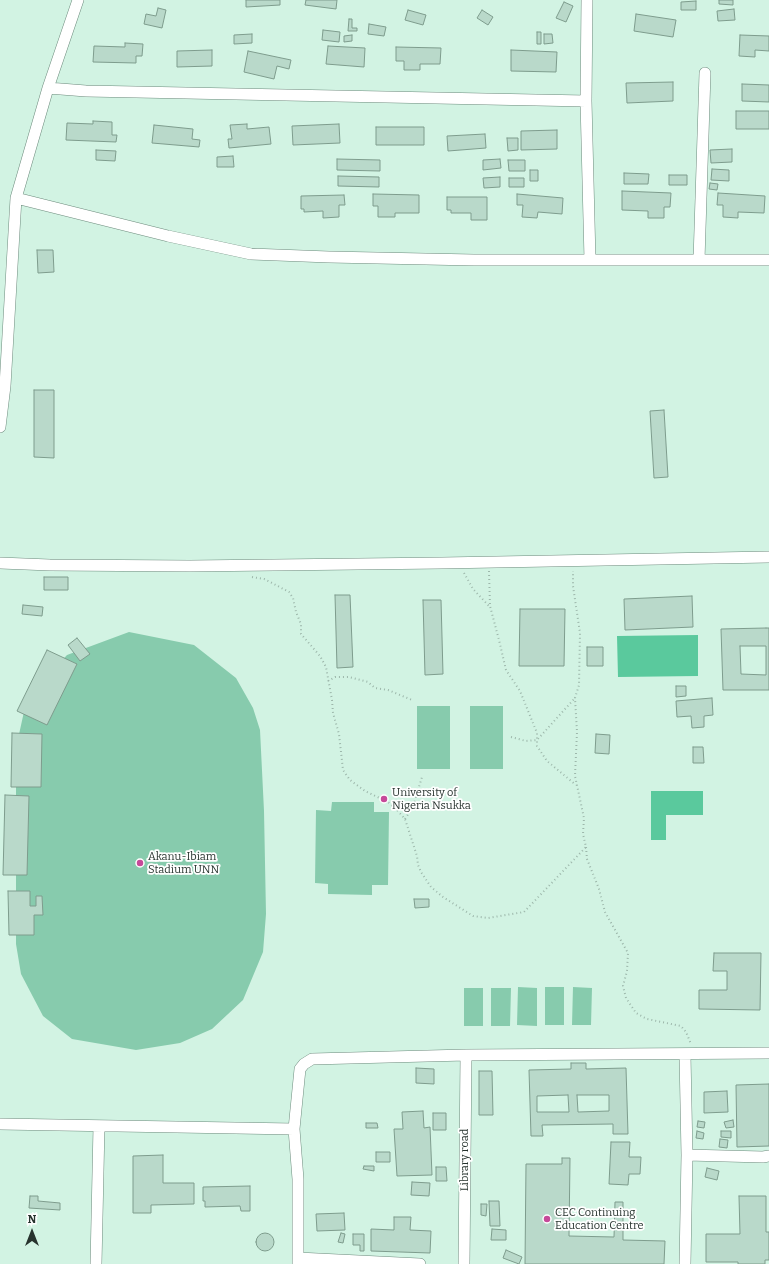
<!DOCTYPE html>
<style>
body{margin:0}
#map{position:relative;width:769px;height:1264px;overflow:hidden;background:#d2f3e3;font-family:Bitter,serif}
canvas{display:block}
.north{position:absolute;left:12px;top:1212px;width:40px;height:40px;-webkit-text-stroke:3px #fff;paint-order:stroke;rotate:0deg;font-size:11px;font-weight:700;line-height:16px;text-align:center;color:#27332e}
.north::after{content:'';display:block;margin:auto;width:14px;height:18px;background:#27332e;clip-path:polygon(50% 0,100% 100%,50% 72%,0 100%)}
</style>
<div id="map">
<canvas width="769" height="1264"></canvas>
<div class="north">N</div>
</div>
<script>
const c = document.querySelector('canvas').getContext('2d');
c.lineJoin = 'round';
function paint(path, color) { c.fillStyle = color; c.fill(path, 'evenodd'); }
const shape = rows => new Path2D(rows.map(r => 'M' + r).join(''));
function stroke(path, color, width, dash) { c.strokeStyle = color; c.lineWidth = width; c.lineCap = dash ? 'butt' : 'round'; c.setLineDash(dash || []); c.stroke(path); }
function label(font, color, halo, rows, align = 'center') {
  c.font = font + ' Bitter,serif'; c.lineWidth = 3.5; c.setLineDash([]); c.textBaseline = 'middle'; c.strokeStyle = halo; c.fillStyle = color; for (const [text, x, y, turn = 0] of rows) {
    c.save(); c.translate(x, y); c.rotate((+turn || 0) * Math.PI / 180); c.textAlign = isNaN(turn) ? turn : align; if (halo) c.strokeText(text, 0, 0); c.fillText(text, 0, 0); c.restore();
  }
}
const green = shape([
 [129,632,194,645,236,678,253,708,260,730,264,811,266,914,263,952,243,1000,212,1029,180,1043,136,1050,72,1039,43,1016,21,974,16,944,16,748,27,698,67,655],
 [417,706,450,706,450,769,417,769],
 [470,706,503,706,503,769,470,769],
 [332,802,374,802,374,812,389,812,388,885,372,885,372,895,328,894,328,884,315,883,316,810,331,811],
 [518,987,537,988,537,1026,517,1025],
 [545,987,564,987,564,1025,545,1025],
 [573,987,592,988,591,1025,572,1025],
 [464,988,483,988,483,1026,464,1026],
 [491,988,511,988,510,1026,491,1026]
]);
const water = shape([
 [698,635,698,676,618,677,617,636],
 [651,791,703,791,703,815,666,815,666,840,651,840]
]);
const building = shape([
 [246,0,280,0,280,5,246,7,246,0],
 [306,0,337,0,336,9,305,5,306,0],
 [719,0,733,0,733,5,719,4,719,0],
 [696,1,696,10,681,10,681,2,696,1],
 [564,2,573,6,566,22,556,18,564,2],
 [158,8,166,10,162,28,144,24,146,14,156,16,158,8],
 [734,9,735,20,718,21,717,11,734,9],
 [408,10,426,15,423,25,405,20,408,10],
 [482,10,493,17,488,25,477,18,482,10],
 [636,14,676,20,673,37,634,31,636,14],
 [349,19,352,19,352,28,357,28,357,31,348,31,349,19],
 [369,24,386,27,384,36,368,34,369,24],
 [323,30,340,32,339,42,322,40,323,30],
 [537,32,541,32,541,44,537,44,537,32],
 [252,34,252,43,234,44,234,35,252,34],
 [544,34,552,34,553,43,544,44,544,34],
 [352,35,352,41,344,42,344,36,352,35],
 [740,35,769,36,769,51,755,50,755,57,739,56,740,35],
 [125,43,143,44,142,56,136,56,136,63,93,62,94,46,125,47,125,43],
 [328,46,365,48,364,67,326,64,328,46],
 [396,47,441,48,440,64,420,64,420,70,404,70,404,61,396,61,396,47],
 [212,50,212,66,177,67,177,51,212,50],
 [511,50,557,52,556,72,511,71,511,50],
 [248,51,291,60,289,69,277,66,274,79,244,72,248,51],
 [673,82,673,101,627,103,626,83,673,82],
 [742,84,769,85,769,102,742,101,742,84],
 [736,111,769,111,769,129,736,129,736,111],
 [93,121,112,122,112,135,117,135,116,142,66,140,67,123,93,124,93,121],
 [247,124,247,129,269,127,271,144,229,148,228,139,232,139,230,125,247,124],
 [339,124,340,143,293,145,292,126,339,124],
 [154,125,193,129,192,139,200,140,199,147,152,143,154,125],
 [376,127,424,127,424,145,376,145,376,127],
 [557,130,557,149,521,150,521,131,557,130],
 [485,134,486,148,448,151,447,136,485,134],
 [507,138,518,138,518,150,508,151,507,138],
 [732,149,732,162,711,163,710,150,732,149],
 [96,150,116,151,115,161,96,160,96,150],
 [233,156,234,167,217,167,217,157,233,156],
 [337,159,380,160,380,171,337,170,337,159],
 [500,159,501,168,483,170,483,160,500,159],
 [508,160,525,160,525,171,509,171,508,160],
 [712,169,729,170,729,181,711,180,712,169],
 [530,170,538,170,538,181,530,181,530,170],
 [624,173,649,174,648,184,624,184,624,173],
 [669,175,687,175,687,185,669,185,669,175],
 [338,176,379,177,379,187,338,186,338,176],
 [500,177,500,187,484,188,483,178,500,177],
 [509,178,524,178,524,187,509,187,509,178],
 [710,183,718,184,717,190,709,189,710,183],
 [622,191,671,193,670,207,664,207,664,218,648,218,648,211,622,210,622,191],
 [718,193,765,196,764,213,738,212,738,218,723,217,723,205,717,205,718,193],
 [373,194,419,195,419,213,395,213,395,217,378,217,378,206,373,206,373,194],
 [517,194,563,198,562,214,538,212,537,218,522,217,523,205,517,205,517,194],
 [344,195,345,205,339,205,339,217,323,218,323,211,304,212,304,209,301,209,301,196,344,195],
 [447,197,487,197,487,220,471,220,471,213,451,213,451,210,447,210,447,197],
 [37,250,53,250,54,272,38,273,37,250],
 [34,390,54,390,54,458,34,457,34,390],
 [664,410,668,477,654,478,650,411,664,410],
 [44,577,68,577,68,590,44,590,44,577],
 [335,595,350,595,353,667,337,668,335,595],
 [692,596,693,627,625,630,624,599,692,596],
 [423,600,441,600,443,674,425,675,423,600],
 [23,605,43,607,42,616,22,614,23,605],
 [520,609,565,609,564,666,519,666,520,609],
 [766,628,769,628,769,690,723,690,721,629,766,628],
 [740,646,766,646,766,675,741,674,740,646],
 [77,638,90,654,80,661,68,645,77,638],
 [587,647,603,647,603,666,587,666,587,647],
 [47,650,77,664,47,725,17,711,47,650],
 [676,686,686,686,686,696,676,697,676,686],
 [712,698,713,715,704,716,704,727,692,728,691,716,677,717,676,701,712,698],
 [12,733,42,734,41,787,11,787,12,733],
 [596,734,610,735,609,754,595,753,596,734],
 [693,747,703,747,704,763,693,763,693,747],
 [5,795,29,796,27,875,3,875,5,795],
 [8,891,30,891,30,906,36,906,36,896,42,896,43,915,34,915,34,935,9,935,8,891],
 [414,899,429,899,429,907,415,908,414,899],
 [714,953,761,953,760,1010,699,1009,699,990,727,990,727,971,713,971,714,953],
 [571,1063,586,1063,586,1069,626,1068,628,1134,613,1134,613,1124,542,1125,543,1136,531,1136,529,1070,571,1069,571,1063],
 [568,1095,569,1112,537,1112,537,1096,568,1095],
 [577,1095,609,1095,609,1111,578,1112,577,1095],
 [416,1068,434,1069,434,1084,416,1083,416,1068],
 [479,1071,492,1071,493,1115,479,1115,479,1071],
 [769,1084,769,1146,737,1147,736,1085,769,1084],
 [727,1091,728,1112,704,1113,704,1092,727,1091],
 [423,1111,424,1128,430,1127,432,1175,397,1176,394,1129,403,1129,402,1112,423,1111],
 [433,1113,446,1113,446,1130,433,1130,433,1113],
 [733,1120,734,1127,726,1128,724,1122,733,1120],
 [698,1121,705,1122,704,1128,697,1127,698,1121],
 [366,1123,377,1123,378,1128,366,1128,366,1123],
 [697,1131,704,1133,703,1139,696,1138,697,1131],
 [721,1131,731,1131,731,1138,721,1137,721,1131],
 [720,1139,728,1140,727,1148,719,1147,720,1139],
 [611,1142,630,1142,629,1157,641,1157,640,1174,629,1174,628,1185,609,1184,611,1142],
 [376,1152,390,1152,390,1162,376,1162,376,1152],
 [163,1155,163,1183,194,1183,194,1204,151,1205,151,1213,133,1213,133,1156,163,1155],
 [562,1158,570,1158,569,1236,614,1237,615,1202,623,1202,623,1240,665,1241,664,1264,525,1264,526,1164,562,1164,562,1158],
 [364,1166,374,1166,374,1171,363,1169,364,1166],
 [436,1167,446,1167,447,1181,436,1181,436,1167],
 [707,1168,719,1171,717,1180,705,1177,707,1168],
 [412,1182,430,1183,429,1196,411,1195,412,1182],
 [250,1186,250,1211,241,1211,240,1206,205,1207,205,1201,203,1201,203,1187,250,1186],
 [30,1196,38,1196,38,1201,60,1203,60,1210,29,1208,30,1196],
 [739,1196,766,1196,766,1232,769,1232,769,1260,765,1260,765,1264,738,1264,738,1262,706,1262,706,1234,740,1234,739,1196],
 [489,1201,499,1201,500,1226,490,1226,489,1201],
 [481,1204,487,1204,486,1216,481,1215,481,1204],
 [344,1213,345,1230,317,1231,316,1214,344,1213],
 [394,1217,411,1217,410,1230,431,1231,430,1253,371,1251,371,1229,394,1230,394,1217],
 [492,1229,506,1230,506,1240,491,1240,492,1229],
 [341,1233,345,1234,343,1243,338,1242,341,1233],
 '256 1242a9 9 0 1 1 18 0a9 9 0 1 1-18 0Z',
 [353,1234,364,1234,364,1251,360,1251,360,1245,353,1245,353,1234],
 [506,1250,522,1257,519,1264,503,1258,506,1250]
]);
const path = shape([
 [489,571,490,606,499,640,506,670,520,691,537,733,537,746,547,761,576,785],
 [464,573,473,589,489,606],
 [252,577,264,579,274,584,289,592,293,598,296,612,301,624,301,634,320,656,326,667,332,700,333,713,339,734,343,770,350,780,365,791,388,802,396,809,405,819,417,856,418,865,421,872,431,887,443,897,473,916,488,918,524,912,586,847,583,834,584,818,575,776,577,732,575,698,579,685,580,633,573,586,573,571],
 [328,681,335,677,349,677,368,682,375,688,388,690,412,700],
 [511,737,526,741,537,740,575,698],
 [405,819,413,807,422,777],
 [586,847,587,859,599,889,605,912,628,953,627,971,623,986,626,998,636,1013,647,1019,681,1026,686,1032,691,1044]
]);
const minor = shape([
 [587,0,586,101,590,260],
 [48,88,86,91,586,101],
 [16,198,168,236,251,254,329,257,474,260,769,260],
 [699,260,705,73],
 [0,427,5,386,16,198,48,88,78,0],
 [0,563,50,565,190,566,442,563,769,557],
 [685,1055,687,1155,685,1264],
 [0,1124,294,1129],
 [687,1155,763,1157,769,1156],
 [298,1258,420,1264],
 [96,1264,99,1126],
 [298,1264,298,1179,294,1129,300,1069,304,1064,312,1059,466,1055,769,1053],
 [464,1264,466,1055]
]);
const markers = [
 [384,799,4,"#c64999"],
 [140,863,4,"#c64999"],
 [547,1219,4,"#c64999"]
];
const poiNames = [
 ["University of",392,793],
 ["Nigeria Nsukka",392,806],
 ["Akanu-Ibiam",148,857],
 ["Stadium UNN",148,870],
 ["CEC Continuing",555,1213],
 ["Education Centre",555,1226]
];
const streetNames = [
 ["Library road",465,1160,-90]
];
paint(green, '#87cbad');
paint(water, '#5ac99d');
paint(building, '#b9d9ca');
stroke(building, '#7e9c8d', 1);
stroke(minor, '#6d8b7d', 12);
stroke(path, '#9db7ab', 2, [1, 3]);
stroke(minor, '#fff', 11);
for (const [x, y, r, color] of markers) { const dot = new Path2D(); dot.arc(x, y, r, 0, 2 * Math.PI); c.fillStyle = color; c.fill(dot); stroke(dot, '#fff', 1.5); }
label('11px', '#27332e', '#fff', poiNames, 'left');
label('11px', '#27332e', '#fff', streetNames);
</script>
